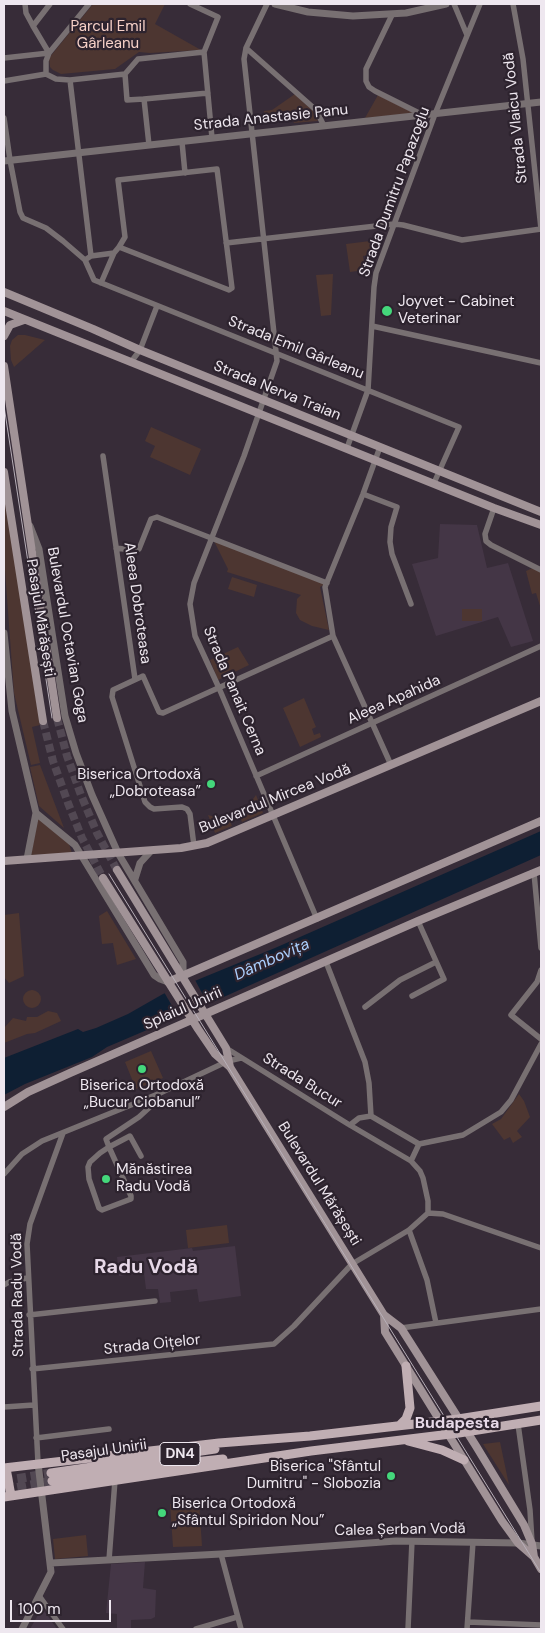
<!DOCTYPE html>
<meta charset="utf-8">
<style>
body{margin:0}
#map{position:relative;width:545px;height:1633px;overflow:hidden;background:#372c38;font-family:"DM Sans",sans-serif}
canvas{display:block}
.frame{position:absolute;inset:0;border:5px solid #eee7ef;pointer-events:none}
.scale{position:absolute;left:10px;top:1600px;width:101px;height:22px;box-sizing:border-box;border:2px solid #eee7ef;border-top:0;padding-left:6px;font-size:15px;line-height:18px;white-space:nowrap;color:#eee7ef;-webkit-text-stroke:4px #2d232e;paint-order:stroke}
</style>
<div id="map">
<canvas width="545" height="1633"></canvas>
<div class="frame"></div>
<div class="scale">100 m</div>
</div>
<script>
const c = document.querySelector('canvas').getContext('2d');
c.lineJoin = 'round';
function paint(path, color) { c.fillStyle = color; c.fill(path, 'evenodd'); }
const shape = rows => new Path2D(rows.map(r => 'M' + r).join(''));
function stroke(path, color, width, dash) { c.strokeStyle = color; c.lineWidth = width; c.lineCap = dash ? 'butt' : 'round'; c.setLineDash(dash || []); c.stroke(path); }
function label(font, color, halo, rows, align = 'center') {
  c.font = font + ' "DM Sans",sans-serif'; c.lineWidth = 4.5; c.setLineDash([]); c.textBaseline = 'middle'; c.strokeStyle = halo; c.fillStyle = color; for (const [text, x, y, turn = 0] of rows) {
    c.save(); c.translate(x, y); c.rotate((+turn || 0) * Math.PI / 180); c.textAlign = isNaN(turn) ? turn : align; if (halo) c.strokeText(text, 0, 0); c.fillText(text, 0, 0); c.restore();
  }
}
const built = shape([
 [440,524,477,525,487,568,508,563,533,641,511,647,498,617,436,636,412,564,438,558],
 [235,1246,241,1296,199,1302,197,1289,170,1292,171,1302,160,1303,158,1289,146,1289,144,1273,119,1276,117,1257,192,1248,193,1251],
 [145,1562,143,1588,156,1590,155,1617,151,1619,131,1620,131,1629,117,1629,117,1614,106,1613,111,1564],
 [42,1608,57,1629,30,1629]
]);
const green = shape([
 [93,4,165,4,155,24,201,50,150,53,139,52,115,69,61,74,53,70,50,67,49,58],
 [295,94,313,111,318,121,294,123,292,118,266,122,264,111,272,110],
 [378,95,414,113,365,118],
 [370,241,371,255,363,256,365,270,350,272,346,244],
 [333,274,331,315,321,316,316,275],
 [18,335,25,335,45,340,14,367,11,360,10,346,12,340],
 [151,427,201,449,190,475,150,457,155,446,145,441],
 [4,489,40,725,32,727,40,763,31,765,14,693,4,557],
 [212,537,327,583,320,587,329,630,312,626,300,620,296,613,297,599,301,595,227,572,228,569],
 [537,566,541,570,541,609,536,593,532,594,526,571],
 [232,577,257,585,254,597,228,589],
 [462,609,482,609,482,621,462,621],
 [238,647,249,665,218,680,210,660],
 [304,698,316,727,312,729,314,735,320,733,321,737,300,747,283,708],
 [40,765,64,828,39,806,30,767],
 [256,795,263,813,242,822,240,817],
 [208,815,230,821,232,826,215,833],
 [38,818,69,844,72,853,31,855],
 [107,911,136,959,117,965,113,943,102,944,99,916],
 [19,913,24,976,9,983,4,977,4,915],
 '23 999a9 9 0 1 1 18 0a9 9 0 1 1-18 0Z',
 [48,1011,57,1013,61,1021,35,1033,27,1034,4,1043,4,1028,13,1018,26,1021,27,1017,37,1017],
 [151,1051,163,1078,136,1089,125,1062],
 [519,1094,524,1101,530,1117,517,1131,522,1137,513,1143,510,1137,504,1140,492,1124,501,1119],
 [227,1225,229,1243,188,1248,186,1230],
 [500,1442,509,1485,483,1444],
 [199,1501,202,1546,173,1547,170,1504],
 [86,1535,88,1556,55,1559,53,1539]
]);
const water = shape([
 [541,831,541,855,208,1004,107,1047,92,1057,25,1084,4,1095,4,1058,78,1029,83,1032,96,1028,128,1014,163,994,275,948]
]);
const pier = shape([
 [195,980,209,1006,179,1018,164,992]
]);
const secondaryTunnel = shape([
 [57,718,67,756,81,795,97,833,117,870],
 [43,721,53,761,68,803,82,838,103,878]
]);
const primaryTunnel = shape([
 [4,1481,51,1473],
 [4,1490,52,1481]
]);
const minor = shape([
 [25,4,26,13,33,26,49,53],
 [89,4,49,53,46,61,46,74,56,79,70,80,125,74,138,59,204,52],
 [190,4,218,17,204,52,212,138],
 [267,4,246,48,244,59,277,361,244,456,194,583,190,604,195,636,219,688,317,919],
 [454,4,467,35],
 [513,4,523,59,541,229],
 [392,15,366,69,366,81,369,87,375,91,423,115],
 [33,26,50,4],
 [246,48,316,110,324,126],
 [4,58,49,53],
 [125,74,127,100,144,99,149,145],
 [70,80,91,256],
 [4,81,46,74],
 [144,99,208,93],
 [4,118,10,160,20,212,23,218,46,228,63,241,85,260,94,280,459,427,434,483],
 [182,142,185,173],
 [226,243,394,224,403,225,462,240,541,229],
 [85,260,91,256,114,253,119,247,229,290,232,288,217,169,118,180,125,237,119,247],
 [101,283,114,253],
 [372,326,541,363],
 [131,362,140,350,157,306],
 [380,447,363,494,325,587,333,636,391,765],
 [347,448,368,390,374,287,376,273,435,114,480,4],
 [103,456,135,679],
 [363,494,397,507,391,527,390,542,392,554,411,604],
 [494,508,485,534,486,541,491,545,541,570],
 [116,548,131,550,139,549,151,519,157,517,327,583],
 [256,776,541,646],
 [194,846,190,814,187,809,182,807,154,809,150,807,145,802,112,697,113,690,143,676,159,712,163,713,333,636],
 [534,873,541,948],
 [326,962,365,1062,369,1083,371,1116],
 [541,970,537,982,511,1015,541,1039],
 [412,996,444,979,418,921],
 [365,1007,400,980,436,962],
 [226,1048,348,1124,411,1161,420,1171,423,1178,428,1201,428,1213],
 [350,1125,359,1118,371,1116,419,1144],
 [419,1144,463,1135,501,1112,511,1100,541,1044],
 [141,1156,130,1136,109,1147,100,1153,90,1162,88,1167,89,1179,99,1208,102,1210,131,1199,131,1196,109,1147,106,1139,139,1117,151,1106,158,1094],
 [411,1161,419,1144],
 [4,1174,22,1154,42,1141,158,1094,228,1061,241,1058],
 [409,1230,427,1280,436,1323],
 [4,1285,9,1282,27,1278],
 [29,1315,155,1301],
 [401,1328,541,1309],
 [32,1369,274,1344,294,1326,352,1264,409,1230,428,1213,443,1214,541,1248],
 [4,1407,34,1405],
 [518,1424,530,1510,532,1542],
 [36,1438,109,1429],
 [38,1463,27,1244,30,1224,63,1133],
 [221,1554,241,1629],
 [109,1560,115,1480],
 [40,1597,63,1629],
 [468,1622,541,1625],
 [196,1629,237,1617],
 [408,1629,412,1541],
 [467,1629,473,1542]
]);
const tertiary = shape([
 [275,4,308,12,353,16,406,13,446,4],
 [4,161,541,102],
 [30,526,39,549,65,716,76,753,92,795,118,853,183,962,183,976],
 [4,633,12,711,36,813,75,845,154,975,160,979,168,982],
 [27,859,36,813],
 [135,879,140,863,151,851],
 [51,1563,221,1554,396,1541,518,1543,541,1546],
 [22,1629,51,1572,38,1463]
]);
const secondary = shape([
 [4,292,93,329,140,350,541,512],
 [4,311,494,508,541,525],
 [4,336,10,325,24,320],
 [4,366,57,718],
 [4,472,43,721],
 [4,861,181,848,207,843,541,701],
 [117,870,226,1048,230,1067],
 [103,878,198,1029,215,1054,230,1067,384,1315,401,1328,476,1446,524,1525,532,1544,534,1557],
 [168,982,541,821],
 [4,1107,28,1092,70,1073,418,921,541,870],
 [384,1315,385,1332,432,1408,502,1521,518,1543,534,1557,541,1569]
]);
const primary = shape([
 [400,1425,406,1419,410,1408,406,1366],
 [408,1441,442,1450,464,1460],
 [4,1468,219,1443,310,1436,458,1419,541,1406],
 [6,1468,11,1496],
 [51,1473,215,1449],
 [52,1481,175,1464,223,1459],
 [4,1497,311,1451,459,1433,541,1420]
]);
const tram = shape([
 [4,406,52,718],
 [109,874,541,1573]
]);
const markers = [
 [387,311,6,"#44d77b"],
 [211,784,5,"#44d77b"],
 [142,1069,5,"#44d77b"],
 [106,1179,5,"#44d77b"],
 [391,1476,5,"#44d77b"],
 [162,1513,5,"#44d77b"]
];
const shields = [
 [180,1454,40]
];
const shieldNames = [
 ["DN4",180,1454]
];
const parkNames = [
 ["Parcul Emil",108,27],
 ["Gârleanu",108,44]
];
const streetNames = [
 ["Strada Anastasie Panu",271,118,-6],
 ["Strada Vlaicu Vodă",516,118,-96],
 ["Strada Dumitru Papazoglu",395,192,-70],
 ["Strada Emil Gârleanu",296,348,22],
 ["Strada Nerva Traian",277,391,22],
 ["Aleea Dobroteasa",137,603,82],
 ["Pasajul Mărășești",40,618,81],
 ["Bulevardul Octavian Goga",67,635,80],
 ["Strada Panait Cerna",234,691,67],
 ["Aleea Apahida",394,700,-24],
 ["Bulevardul Mircea Vodă",275,799,-22],
 ["Splaiul Unirii",183,1009,-24],
 ["Strada Bucur",302,1081,32],
 ["Bulevardul Mărășești",319,1184,58],
 ["Strada Radu Vodă",18,1295,-91],
 ["Strada Oițelor",152,1345,-6],
 ["Pasajul Unirii",104,1451,-8],
 ["Calea Șerban Vodă",400,1530,-1]
];
const poiNames = [
 ["Joyvet - Cabinet",398,302],
 ["Veterinar",398,319],
 ["Biserica Ortodoxă",201,775,"right"],
 ["„Dobroteasa”",201,792,"right"],
 ["Biserica Ortodoxă",142,1086,"center"],
 ["„Bucur Ciobanul”",142,1103,"center"],
 ["Mănăstirea",116,1170],
 ["Radu Vodă",116,1187],
 ["Biserica \"Sfântul",381,1467,"right"],
 ["Dumitru\" - Slobozia",381,1484,"right"],
 ["Biserica Ortodoxă",172,1504],
 ["„Sfântul Spiridon Nou”",172,1521]
];
const waterNames = [
 ["Dâmbovița",272,960,-24]
];
const neighbourhoodNames = [
 ["Budapesta",457,1424]
];
const districtNames = [
 ["Radu Vodă",146,1268]
];
paint(built, '#443646');
paint(green, '#4d3631');
paint(water, '#0e1f33');
paint(pier, '#372c38');
stroke(secondaryTunnel, '#524853', 8, [8, 4]);
stroke(primaryTunnel, '#524853', 9, [9, 4.5]);
stroke(minor, '#787072', 5.5);
stroke(tertiary, '#787072', 7);
stroke(secondary, '#a19397', 8);
stroke(primary, '#c0aeb3', 9);
stroke(tram, '#b8b0b9', 1);
for (const [x, y, r, color] of markers) { const dot = new Path2D(); dot.arc(x, y, r, 0, 2 * Math.PI); c.fillStyle = color; c.fill(dot); stroke(dot, '#2d232e', 2); }
for (const [x, y, w] of shields) { const box = new Path2D(); box.roundRect(x - w / 2, y - 11.5, w, 23, 4); c.fillStyle = '#2d232e'; c.fill(box); stroke(box, '#eee7ef', 1); }
label('bold 14px', '#eee7ef', null, shieldNames);
label('15px', '#f6d0c7', '#2d232e', parkNames);
label('15px', '#eee7ef', '#2d232e', streetNames);
label('15px', '#eee7ef', '#2d232e', poiNames, 'left');
label('italic 16px', '#acd0ff', '#2d232e', waterNames);
label('bold 16px', '#e7d9e8', '#2d232e', neighbourhoodNames);
label('bold 20px', '#e7d9e8', '#2d232e', districtNames);
</script>
